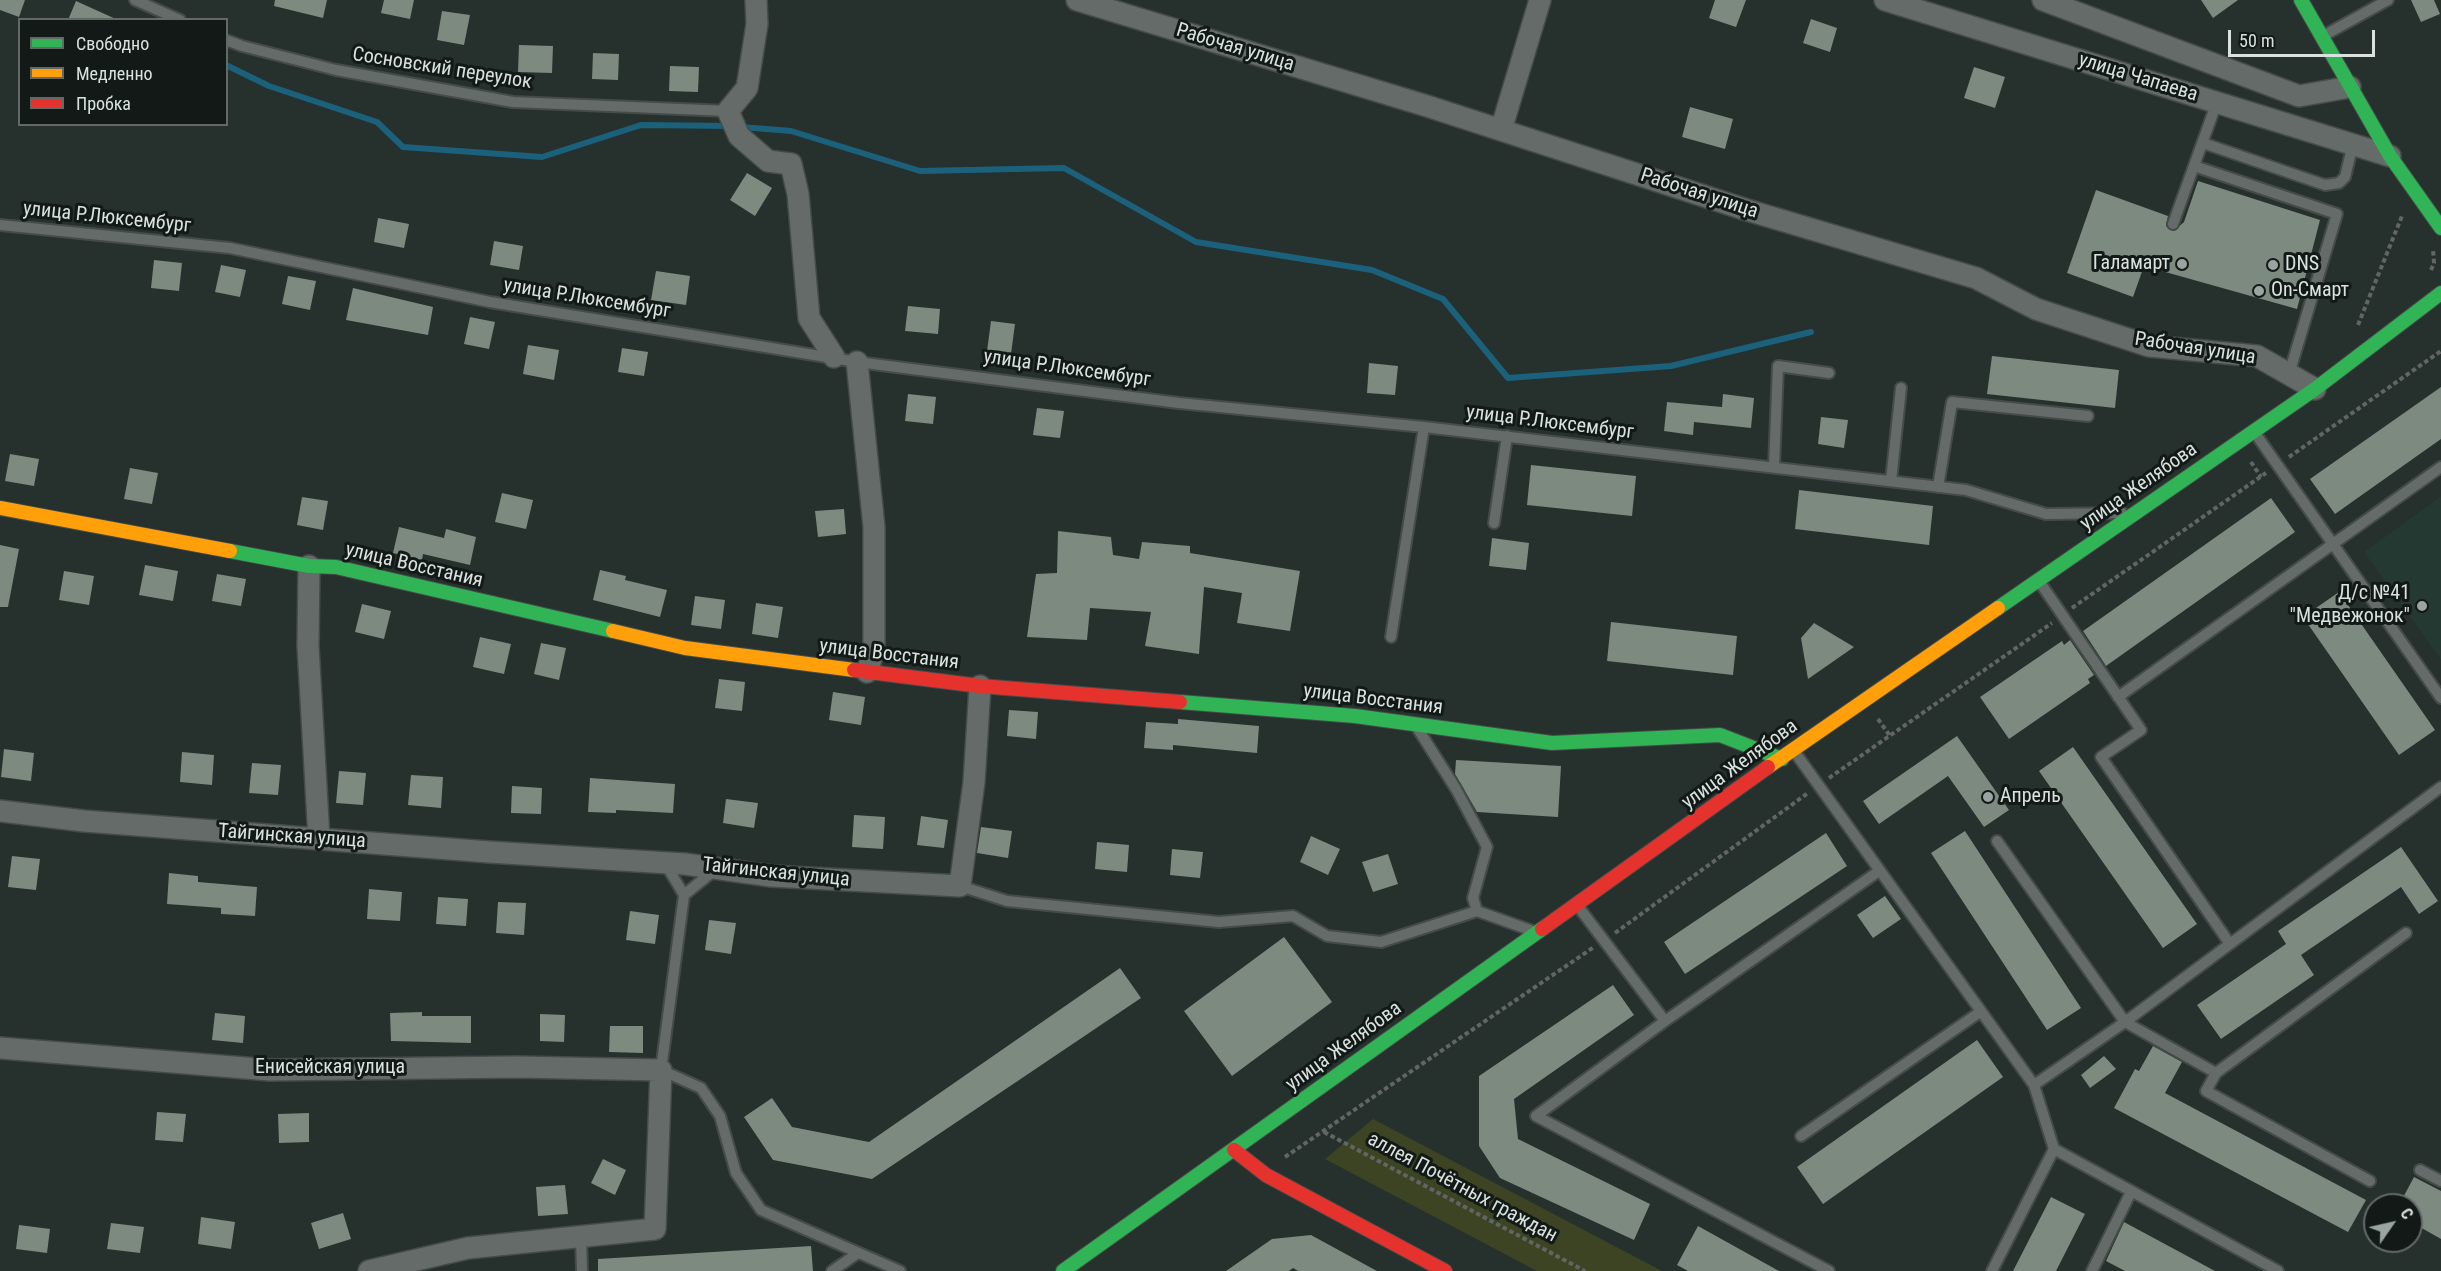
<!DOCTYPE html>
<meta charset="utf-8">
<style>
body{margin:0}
#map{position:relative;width:2441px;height:1271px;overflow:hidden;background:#26302d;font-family:"Roboto Condensed",sans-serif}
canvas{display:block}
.legend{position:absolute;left:18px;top:18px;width:210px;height:108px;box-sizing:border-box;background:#121917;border:2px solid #626967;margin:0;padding:8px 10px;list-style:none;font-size:18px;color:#d9e2df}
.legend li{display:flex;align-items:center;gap:12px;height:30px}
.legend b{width:30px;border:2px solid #626967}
.north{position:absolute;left:2363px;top:1193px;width:60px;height:60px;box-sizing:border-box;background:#121917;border:2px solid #626967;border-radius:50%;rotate:56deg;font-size:16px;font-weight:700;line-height:24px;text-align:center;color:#d9e2df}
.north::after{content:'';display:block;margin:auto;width:21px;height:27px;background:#9aa4a1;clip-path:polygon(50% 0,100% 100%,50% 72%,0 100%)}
.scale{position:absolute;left:2228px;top:30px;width:147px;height:27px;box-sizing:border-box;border:3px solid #d9e2df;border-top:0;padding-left:8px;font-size:18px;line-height:21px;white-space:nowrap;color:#d9e2df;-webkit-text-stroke:4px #121917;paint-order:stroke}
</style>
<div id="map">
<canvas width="2441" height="1271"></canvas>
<ul class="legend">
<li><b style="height:8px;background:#30b455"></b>Свободно</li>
<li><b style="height:8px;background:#ff9f0a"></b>Медленно</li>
<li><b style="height:8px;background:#e5322d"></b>Пробка</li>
</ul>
<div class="north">С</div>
<div class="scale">50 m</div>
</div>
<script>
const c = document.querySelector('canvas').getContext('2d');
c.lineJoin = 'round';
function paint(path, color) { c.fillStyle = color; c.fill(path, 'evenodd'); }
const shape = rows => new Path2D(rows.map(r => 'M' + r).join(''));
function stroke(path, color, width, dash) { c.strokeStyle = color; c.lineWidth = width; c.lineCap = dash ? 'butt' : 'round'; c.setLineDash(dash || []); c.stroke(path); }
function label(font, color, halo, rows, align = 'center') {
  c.font = font + ' "Roboto Condensed",sans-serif'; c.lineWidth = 6; c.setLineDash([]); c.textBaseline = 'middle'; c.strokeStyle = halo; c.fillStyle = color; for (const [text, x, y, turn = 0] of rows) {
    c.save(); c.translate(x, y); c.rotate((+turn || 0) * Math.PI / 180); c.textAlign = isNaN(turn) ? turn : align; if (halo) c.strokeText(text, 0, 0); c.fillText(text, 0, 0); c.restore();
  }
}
const built = shape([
 [2441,496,2441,660,2364,552]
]);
const green = shape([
 [1373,1119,1662,1271,1537,1271,1325,1159]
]);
const stream = shape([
 [226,65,269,86,377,122,403,147,542,157,641,125,731,126],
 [741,127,791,131,920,171,1064,168,1196,242,1372,270,1443,299,1508,378,1671,366,1811,332]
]);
const building = shape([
 [0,0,25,0,19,17,0,10],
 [275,0,327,0,323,18,274,6],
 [384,0,414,0,410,19,381,13],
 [1715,0,1746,0,1736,27,1709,18],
 [2201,0,2238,0,2213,18],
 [2411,0,2434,0,2440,14,2421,22],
 [76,1,118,20,68,20],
 [442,11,470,15,464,45,437,40],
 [1811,19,1837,28,1830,52,1803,43],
 [519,45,553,46,552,73,518,72],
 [593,53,619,54,618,80,592,79],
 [670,66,699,67,698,92,669,91],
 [1974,67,2005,77,1995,108,1964,98],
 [1690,107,1733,119,1725,149,1682,137],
 [747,173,772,188,755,216,730,200],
 [2198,181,2320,220,2297,309,2144,266,2133,297,2067,273,2096,190,2168,216,2166,226,2174,231,2184,222],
 [378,218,409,224,404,248,374,242],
 [494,241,523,246,519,270,490,265],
 [154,260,182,263,179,291,151,288],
 [221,265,246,270,240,297,215,292],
 [656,271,690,276,686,305,651,300],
 [288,276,316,281,310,310,282,304],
 [353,288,433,307,428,335,346,320],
 [908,306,940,309,938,334,905,331],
 [470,317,495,322,489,349,464,344],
 [991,321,1015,324,1011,354,987,351],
 [528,345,559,350,554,380,523,374],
 [622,348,648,352,644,376,618,372],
 [1992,356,2119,370,2115,408,1987,394],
 [1369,363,1398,366,1395,395,1367,393],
 [2441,387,2441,439,2335,514,2310,479],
 [908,394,936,397,933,424,905,421],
 [1723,394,1754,398,1751,428,1694,422,1693,435,1664,431,1667,402,1722,407],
 [1037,408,1064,411,1060,438,1033,435],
 [1821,417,1848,420,1844,448,1818,444],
 [10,454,39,459,34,486,5,481],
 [1531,465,1636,476,1632,516,1527,505],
 [130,468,158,473,152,504,124,499],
 [1799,490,1933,506,1929,545,1795,529],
 [502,493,533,500,526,529,495,522],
 [302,497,328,501,323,530,297,525],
 [2271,498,2295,532,2106,666,2083,631],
 [844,509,846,534,818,537,815,511],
 [399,527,444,538,446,529,476,537,470,565,423,554,422,560,393,553],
 [1058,531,1111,537,1113,555,1139,559,1142,542,1190,546,1190,553,1300,571,1290,631,1237,623,1242,593,1204,587,1199,654,1145,646,1151,612,1090,608,1087,640,1027,637,1036,574,1057,573],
 [1492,538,1529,543,1526,570,1489,566],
 [0,545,19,549,8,607,0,607],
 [145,565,178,571,173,601,139,595],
 [600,570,626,576,625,580,667,590,660,617,593,600],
 [64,571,94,576,89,605,59,600],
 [217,574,246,579,241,606,212,601],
 [2339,592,2435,730,2399,755,2303,617],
 [695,596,725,600,721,629,691,625],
 [756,603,783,607,778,638,752,634],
 [362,604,391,611,384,639,355,632],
 [1611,622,1737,636,1733,675,1607,661],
 [1814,623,1854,647,1808,679,1801,638],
 [480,637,511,644,504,674,473,667],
 [2070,640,2094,675,2088,679,2090,683,2009,739,1980,697,2062,641,2064,645],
 [541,643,566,648,559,680,534,674],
 [719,679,745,682,742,711,715,708],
 [833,692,865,697,861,725,829,720],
 [1009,710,1038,712,1036,739,1007,736],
 [1178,719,1259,726,1257,753,1173,745,1173,750,1144,748,1146,722,1178,724],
 [1957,736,2009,810,1984,827,1948,776,1879,824,1863,801],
 [2073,747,2197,924,2163,948,2039,771],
 [4,749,34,753,31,781,1,777],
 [182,752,214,755,212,785,180,782],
 [1456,760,1561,766,1558,817,1477,812,1455,774],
 [252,763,281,765,278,795,249,793],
 [339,771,366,773,363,805,336,803],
 [411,775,443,777,441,808,408,805],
 [590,778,675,784,673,813,616,810,616,813,588,812],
 [512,786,542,788,541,814,511,813],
 [726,799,758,803,754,828,723,823],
 [854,815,885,817,883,849,852,847],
 [921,816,948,820,944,848,917,845],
 [981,827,1012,831,1008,858,977,853],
 [1965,831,2081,1008,2047,1030,1931,853],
 [1826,833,1847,866,1685,974,1664,942],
 [1311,836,1340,849,1328,875,1300,862],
 [1097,842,1129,845,1127,872,1095,869],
 [2401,847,2438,901,2419,914,2401,887,2301,955,2314,975,2221,1039,2197,1005,2286,944,2278,931],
 [1172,849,1203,852,1200,878,1170,875],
 [1388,854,1398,884,1373,892,1362,862],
 [12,856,40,859,36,890,8,887],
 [169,873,198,876,198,882,257,887,255,916,221,914,221,908,167,904],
 [369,889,402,892,400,921,367,919],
 [1885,896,1901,919,1873,938,1857,915],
 [438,897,468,899,466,926,436,924],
 [498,902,526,903,524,935,496,933],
 [630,911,659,915,655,944,626,940],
 [709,920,736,923,731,954,705,950],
 [1284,937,1332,1002,1232,1076,1184,1011],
 [1120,968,1141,998,872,1179,773,1160,744,1117,772,1098,792,1127,869,1142],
 [1613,985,1634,1015,1514,1099,1518,1139,1650,1204,1634,1240,1500,1178,1479,1146,1479,1076],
 [422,1012,422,1016,471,1016,471,1043,391,1041,390,1013],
 [215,1013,245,1016,243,1043,212,1040],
 [540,1014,565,1015,564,1042,540,1041],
 [610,1026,643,1026,643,1053,609,1052],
 [1977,1040,2003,1077,1823,1204,1797,1167],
 [2153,1046,2182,1062,2165,1093,2366,1200,2348,1232,2114,1108,2135,1069,2139,1071],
 [2104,1056,2116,1069,2090,1088,2081,1075],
 [157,1112,186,1114,183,1142,155,1140],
 [309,1113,309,1142,279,1143,278,1114],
 [603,1159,626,1170,615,1195,591,1183],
 [2414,1177,2441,1191,2441,1239,2411,1222,2411,1205,2399,1205],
 [565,1185,568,1214,538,1216,536,1187],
 [2051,1197,2085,1214,2056,1271,2013,1271],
 [343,1213,351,1239,319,1249,311,1223],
 [201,1217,235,1222,231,1249,198,1244],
 [2124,1222,2215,1271,2125,1271,2106,1261],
 [111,1223,144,1227,140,1253,107,1249],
 [19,1225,50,1229,47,1253,16,1249],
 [1698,1226,1779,1271,1688,1271,1677,1265],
 [1311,1235,1377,1271,1298,1271,1293,1268,1289,1271,1226,1271,1272,1239],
 [811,1246,813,1271,598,1271,598,1259]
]);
const path = shape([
 [2431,270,2434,263,2433,249],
 [2358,325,2402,216],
 [2289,457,2441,351],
 [2251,462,2261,477],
 [2072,608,2266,473],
 [1878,719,1890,736],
 [1829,778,2052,623],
 [1615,933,1808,793],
 [1324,1132,1585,1271],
 [1285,1157,1594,947]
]);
const lane = shape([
 [135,0,180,20],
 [2323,36,2388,0],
 [226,40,242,46,336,70,513,102,728,111],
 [2203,143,2325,185,2339,183,2345,177,2353,144],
 [2194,166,2337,214,2289,374],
 [2173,224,2217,102],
 [0,225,230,248,490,302,857,362,1179,403,1424,427,1966,490,2046,514,2122,513],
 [2255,433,2441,698],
 [1774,467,1778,366,1829,373],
 [1891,481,1901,388],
 [1938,487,1952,402,2088,416],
 [1494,523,1507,436],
 [2039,581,2141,730,2101,757,2230,944],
 [1391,637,1424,427],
 [2118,697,2441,467],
 [1418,729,1456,789,1487,847,1473,898,1477,911],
 [1794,751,2034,1085],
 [1997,841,2125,1022,2216,1073,2206,1091,2370,1181],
 [665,863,684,895,716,869],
 [960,886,1007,901,1219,922,1293,916,1327,936,1381,942,1477,911,1533,931],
 [684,895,661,1070,701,1088,720,1116,736,1173,761,1210,900,1271],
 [1577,905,1665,1021],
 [2216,1073,2406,933],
 [1801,1136,1980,1012],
 [2420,1170,2441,1181],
 [581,1238,582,1271],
 [832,1271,858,1253],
 [1829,1271,1536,1116,1665,1021,1879,871],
 [1992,1271,2054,1149],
 [2092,1271,2131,1192],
 [2278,1271,2054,1149,2034,1085,2125,1022,2441,787]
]);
const street = shape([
 [756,0,757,24,747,88,728,111,739,136,768,161,791,164,798,194,809,318,834,357],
 [1077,0,1427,106,1747,210,1976,278,2036,309,2149,346,2257,356,2315,389],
 [1885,0,2390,156],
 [2043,0,2299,96,2350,87],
 [1501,130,1540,0],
 [857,362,874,527,874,650,867,672],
 [309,566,308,646,319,839],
 [0,811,84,821,489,852,685,864,771,876,960,886,974,782,980,686],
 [0,1048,270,1070,518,1067,661,1070,655,1229,468,1248,369,1271]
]);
const fast = shape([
 [2301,0,2390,156,2441,228],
 [230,551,309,566,336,567,613,631],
 [1998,608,2315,389,2441,293],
 [1180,702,1355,716,1552,743,1720,735,1782,759],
 [1063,1271,1542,929]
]);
const slow = shape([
 [0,508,230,551],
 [613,631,685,648,854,670],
 [1768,767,1998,608]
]);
const jam = shape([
 [854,670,980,686,1180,702],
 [1542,929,1768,767],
 [1234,1150,1266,1175,1445,1271]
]);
const markers = [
 [2182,264,6,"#9aa4a1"],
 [2273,265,6,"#9aa4a1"],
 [2259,291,6,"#9aa4a1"],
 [2422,606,6,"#9aa4a1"],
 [1988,797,6,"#9aa4a1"]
];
const streetNames = [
 ["Рабочая улица",1235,48,17],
 ["Сосновский переулок",442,69,9],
 ["улица Чапаева",2138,78,17],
 ["Рабочая улица",1699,194,18],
 ["улица Р.Люксембург",107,218,6],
 ["улица Р.Люксембург",587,299,9],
 ["Рабочая улица",2195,349,9],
 ["улица Р.Люксембург",1067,369,8],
 ["улица Р.Люксембург",1550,423,7],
 ["улица Желябова",2139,487,-35],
 ["улица Восстания",414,566,13],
 ["улица Восстания",889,655,7],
 ["улица Восстания",1373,700,7],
 ["улица Желябова",1740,765,-36],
 ["Тайгинская улица",292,837,4],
 ["Тайгинская улица",776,873,6],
 ["улица Желябова",1344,1047,-36],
 ["Енисейская улица",330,1068],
 ["аллея Почётных граждан",1462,1188,28]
];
const poiNames = [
 ["Галамарт",2170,264,"right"],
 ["DNS",2285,265],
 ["On-Смарт",2271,291],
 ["Д/с №41",2410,594,"right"],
 ["\"Медвежонок\"",2410,617,"right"],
 ["Апрель",2000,797]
];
paint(built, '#233932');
paint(green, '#3c4423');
stroke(stream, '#1b617c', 6);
paint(building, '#7c8a80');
stroke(lane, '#444b49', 14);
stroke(street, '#444b49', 24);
stroke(fast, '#444b49', 16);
stroke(slow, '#444b49', 16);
stroke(jam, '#444b49', 16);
stroke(path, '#616664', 4, [4.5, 3]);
stroke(lane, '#656b68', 10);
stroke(street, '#656b68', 21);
stroke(fast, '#30b455', 14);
stroke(slow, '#ff9f0a', 14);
stroke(jam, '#e5322d', 14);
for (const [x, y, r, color] of markers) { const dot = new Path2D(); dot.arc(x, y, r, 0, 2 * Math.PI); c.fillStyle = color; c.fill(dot); stroke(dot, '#121917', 2); }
label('20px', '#d9e2df', '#121917', streetNames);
label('20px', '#d9e2df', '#121917', poiNames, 'left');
</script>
